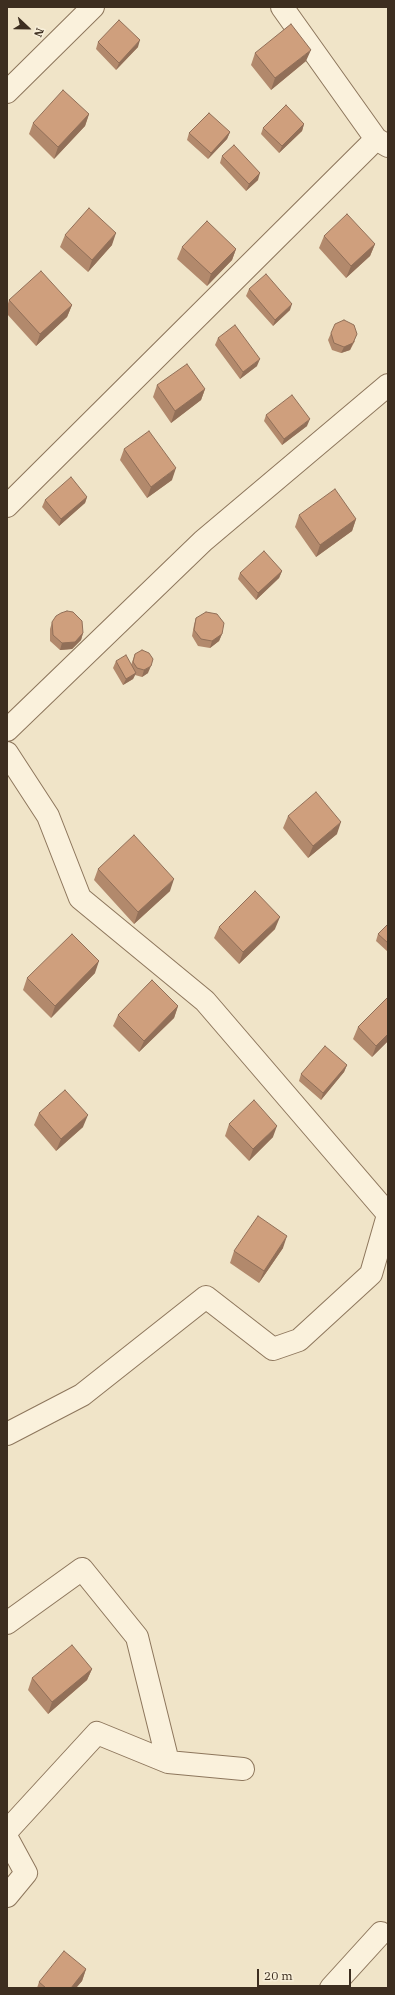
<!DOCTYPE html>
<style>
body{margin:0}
#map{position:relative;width:395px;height:1995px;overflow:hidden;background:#f0e4c8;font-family:"IBM Plex Serif",serif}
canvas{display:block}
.frame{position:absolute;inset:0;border:8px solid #3d2e20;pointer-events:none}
.north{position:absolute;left:8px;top:8px;width:40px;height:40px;-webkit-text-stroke:3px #f7eed8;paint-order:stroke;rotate:112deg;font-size:11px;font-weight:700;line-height:16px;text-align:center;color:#3d2e20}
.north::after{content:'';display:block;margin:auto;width:14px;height:18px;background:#3d2e20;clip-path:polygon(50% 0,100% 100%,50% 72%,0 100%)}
.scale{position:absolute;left:257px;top:1969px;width:94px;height:18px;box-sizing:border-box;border:2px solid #3d2e20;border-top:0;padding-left:5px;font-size:12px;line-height:14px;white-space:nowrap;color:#3d2e20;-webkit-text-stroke:3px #f7eed8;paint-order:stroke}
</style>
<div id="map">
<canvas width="395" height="1995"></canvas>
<div class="frame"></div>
<div class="north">N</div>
<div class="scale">20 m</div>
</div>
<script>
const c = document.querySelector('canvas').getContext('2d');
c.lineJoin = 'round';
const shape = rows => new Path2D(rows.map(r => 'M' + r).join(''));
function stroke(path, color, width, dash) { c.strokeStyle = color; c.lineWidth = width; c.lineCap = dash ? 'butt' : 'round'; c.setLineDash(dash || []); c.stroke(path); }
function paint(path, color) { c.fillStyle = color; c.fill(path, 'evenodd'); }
const street = shape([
 [282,7,376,139,388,146],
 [7,92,93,7],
 [7,506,376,139],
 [7,730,203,541,388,385],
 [7,753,48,816,80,898,205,1001,388,1214],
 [7,1434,82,1395,206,1297,273,1349,299,1340,371,1274,388,1215],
 [7,1623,82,1569,137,1637,168,1762],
 [7,1831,97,1733,168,1762,243,1769],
 [7,1838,26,1873,7,1896],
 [331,1988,381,1933]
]);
const wall = shape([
 [98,42,138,47,116,70,96,49],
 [255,53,306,61,271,90,251,65],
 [89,114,85,126,54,159,29,134,33,123],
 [304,124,302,131,279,153,261,134,263,128],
 [230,132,227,139,208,159,187,140,189,133],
 [222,156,258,180,246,191,220,163],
 [65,235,112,245,88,272,60,247],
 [324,236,375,244,370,256,346,278,319,248],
 [182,247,236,249,232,260,207,286,177,259],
 [249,289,290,310,273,326,246,296],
 [9,300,72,305,67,317,36,346,7,314,7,307],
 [331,333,355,341,350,350,341,353,332,350,328,340],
 [218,338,257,366,240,379,215,345],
 [157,385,205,389,201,400,171,423,153,397],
 [266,415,307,426,282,445,264,421],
 [124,449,172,480,147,498,120,460],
 [87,497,85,503,59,526,42,507,45,500],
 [299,515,356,519,352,531,316,557,295,527],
 [282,571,279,578,256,600,238,579,240,573],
 [196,618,222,634,219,641,210,648,198,646,192,636,194,625],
 [52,622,83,633,81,640,72,649,60,650,50,641,50,629],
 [135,654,148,673,142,677,135,675,133,679,123,685,113,668,116,661,131,665],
 [288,816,337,834,308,858,283,828],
 [98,869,170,891,134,924,94,880],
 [388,924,388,952,376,941,378,934],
 [219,927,275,929,239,964,214,938],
 [95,973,51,1018,23,990,27,978],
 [388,997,388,1041,372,1057,353,1039,358,1027],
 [178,1006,174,1018,139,1052,113,1026,118,1015],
 [347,1065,344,1072,321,1100,299,1081,301,1074],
 [39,1113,83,1127,56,1151,34,1125],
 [229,1124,273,1137,249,1161,225,1136],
 [283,1248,259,1283,230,1263,234,1251],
 [92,1669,87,1680,48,1714,28,1690,32,1678],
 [86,1969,82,1981,76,1988,37,1988,39,1982]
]);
const shadedWall = shape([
 [140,40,138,47,116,70,119,63],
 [311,50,306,61,271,90,275,78],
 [89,114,85,126,54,159,58,147],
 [304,124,302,131,279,153,282,146],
 [230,132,227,139,208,159,211,153],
 [260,173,258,180,246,191,249,184],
 [116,233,112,245,88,272,92,260],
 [375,244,370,256,346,278,351,266],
 [236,249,232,260,207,286,211,274],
 [292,304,290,310,273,326,275,320],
 [72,305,67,317,36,346,40,334],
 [357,334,350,350,341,353,344,347],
 [260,359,257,366,240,379,243,372],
 [205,389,201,400,171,423,175,411],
 [310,419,307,426,282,445,284,439],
 [176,468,172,480,147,498,151,487],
 [87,497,85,503,59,526,61,519],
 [356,519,352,531,316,557,320,545],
 [282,571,279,578,256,600,258,593],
 [83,633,81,640,72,649,60,650,62,643],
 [222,634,219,641,210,648,212,641],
 [151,666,148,673,142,677,144,670],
 [136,673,133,679,123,685,126,679],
 [341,822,337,834,308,858,313,846],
 [174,879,170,891,134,924,138,912],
 [280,917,275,929,239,964,243,952],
 [99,961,95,973,51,1018,55,1006],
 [178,1006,174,1018,139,1052,144,1041],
 [388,1034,388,1041,372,1057,376,1046],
 [347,1065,344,1072,321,1100,323,1093],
 [88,1115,83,1127,56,1151,61,1139],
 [277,1126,273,1137,249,1161,253,1149],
 [287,1236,283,1248,259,1283,264,1271],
 [92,1669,87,1680,48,1714,52,1702],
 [86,1969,82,1981,76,1988,71,1988]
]);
const building = shape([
 [119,20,140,40,119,63,98,42,119,20],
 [291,24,311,50,275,78,255,53,291,24],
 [63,90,89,114,58,147,33,123,63,90],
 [286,105,304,124,282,146,263,128,286,105],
 [209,113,230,132,211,153,189,133,209,113],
 [234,145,260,173,249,184,222,156,234,145],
 [89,208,116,233,92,260,65,235,89,208],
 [347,214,375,244,351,266,324,236,347,214],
 [207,221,236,249,211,274,182,247,207,221],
 [41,271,72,305,40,334,9,300,41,271],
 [266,274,292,304,275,320,249,289,266,274],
 [344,320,354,325,357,334,353,343,344,347,334,343,331,333,335,324,344,320],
 [235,325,260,359,243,372,218,338,235,325],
 [187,364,205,389,175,411,157,385,187,364],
 [292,395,310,419,284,439,266,415,292,395],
 [149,431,176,468,151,487,124,449,149,431],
 [71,477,87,497,61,519,45,500,71,477],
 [335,489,356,519,320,545,299,515,335,489],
 [264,551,282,571,258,593,240,573,264,551],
 [67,611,73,612,82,621,83,633,75,642,62,643,53,635,52,622,56,616,61,613,67,611],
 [206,612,217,614,224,623,222,634,212,641,201,639,194,630,196,618,206,612],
 [142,650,149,653,153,659,151,666,144,670,137,668,133,662,135,654,142,650],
 [126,655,136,673,126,679,116,661,126,655],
 [316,792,341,822,313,846,288,816,316,792],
 [134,835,174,879,138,912,98,869,134,835],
 [255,891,280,917,243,952,219,927,255,891],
 [388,924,388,943,378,934,388,924],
 [72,934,99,961,55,1006,27,978,72,934],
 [152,980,178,1006,144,1041,118,1015,152,980],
 [388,997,388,1034,376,1046,358,1027,388,997],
 [325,1046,347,1065,323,1093,301,1074,325,1046],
 [65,1090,88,1115,61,1139,39,1113,65,1090],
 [254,1100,277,1126,253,1149,229,1124,254,1100],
 [258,1216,287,1236,264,1271,234,1251,258,1216],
 [72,1645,92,1669,52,1702,32,1678,72,1645],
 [64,1951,86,1969,71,1988,46,1988,39,1982,64,1951]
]);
stroke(street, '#8d765c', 24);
stroke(street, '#faf1dc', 22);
paint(wall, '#b2896c');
paint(shadedWall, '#916f58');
paint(building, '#cf9f7d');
stroke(building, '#916f58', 1);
</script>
